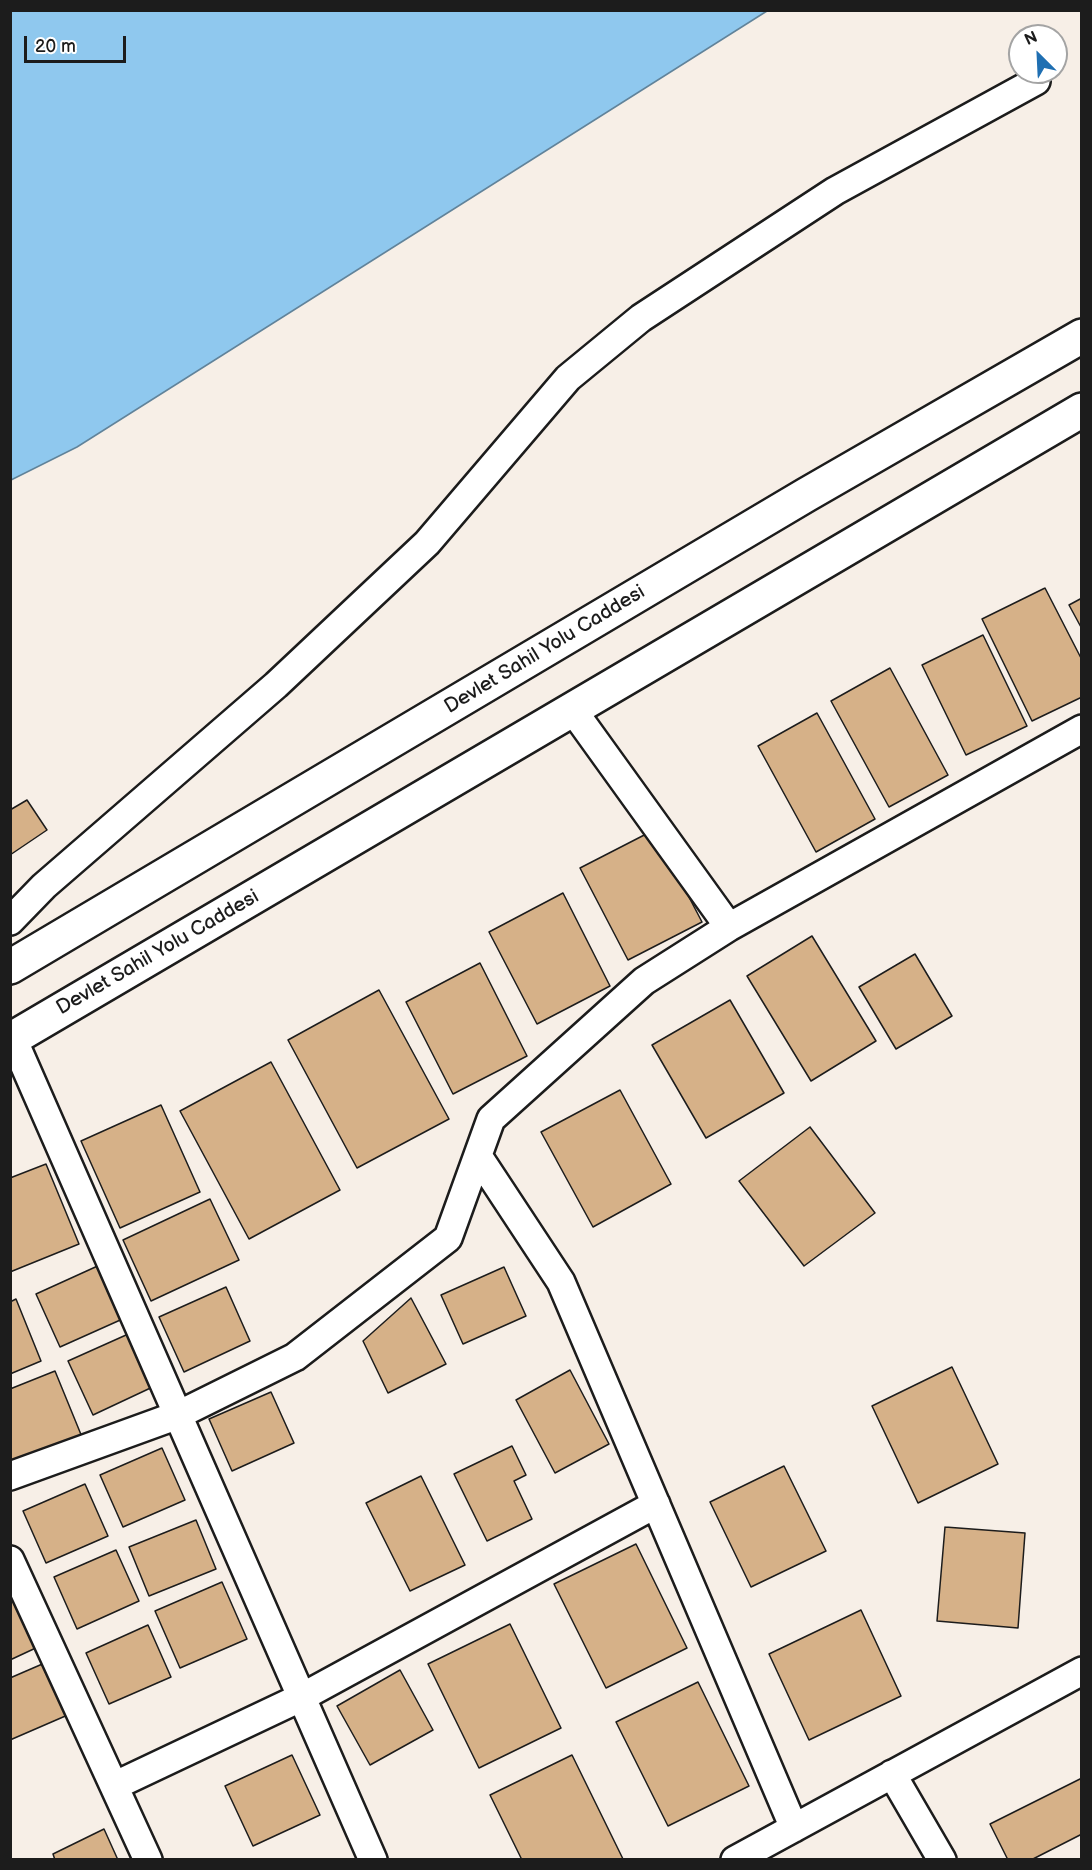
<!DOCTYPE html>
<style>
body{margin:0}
#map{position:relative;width:1092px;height:1870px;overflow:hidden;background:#f7efe7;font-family:"Balsamiq Sans",sans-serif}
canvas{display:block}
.frame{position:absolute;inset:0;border:12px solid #1c1c1c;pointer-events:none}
.north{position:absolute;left:1008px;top:24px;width:60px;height:60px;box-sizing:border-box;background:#fff;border:2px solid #a4a4a4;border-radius:50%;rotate:336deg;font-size:16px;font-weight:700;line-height:24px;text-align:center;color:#1c1c1c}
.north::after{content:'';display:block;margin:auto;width:21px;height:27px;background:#1f6fb2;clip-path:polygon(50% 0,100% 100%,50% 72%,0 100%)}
.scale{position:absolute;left:24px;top:36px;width:102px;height:27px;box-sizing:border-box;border:3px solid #1c1c1c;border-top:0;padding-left:8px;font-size:18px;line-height:21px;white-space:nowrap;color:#1c1c1c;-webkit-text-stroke:4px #fff;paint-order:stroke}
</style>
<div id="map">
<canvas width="1092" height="1870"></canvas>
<div class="frame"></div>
<div class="north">N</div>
<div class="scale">20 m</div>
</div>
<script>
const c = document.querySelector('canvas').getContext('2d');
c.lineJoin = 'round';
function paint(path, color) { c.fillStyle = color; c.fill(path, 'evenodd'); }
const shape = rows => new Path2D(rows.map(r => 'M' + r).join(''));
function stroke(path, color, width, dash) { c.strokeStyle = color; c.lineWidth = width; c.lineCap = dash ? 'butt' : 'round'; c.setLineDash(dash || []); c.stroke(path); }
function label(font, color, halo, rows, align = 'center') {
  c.font = font + ' "Balsamiq Sans",sans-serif'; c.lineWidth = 6; c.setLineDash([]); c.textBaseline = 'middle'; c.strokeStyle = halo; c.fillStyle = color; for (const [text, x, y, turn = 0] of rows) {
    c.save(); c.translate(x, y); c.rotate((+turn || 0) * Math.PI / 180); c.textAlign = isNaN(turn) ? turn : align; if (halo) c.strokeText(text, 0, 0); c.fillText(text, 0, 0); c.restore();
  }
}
const water = shape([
 [11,10,767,10,767,11,77,447,11,480,11,10]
]);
const building = shape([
 [1045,588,1082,660,1082,697,1032,721,982,619,1045,588],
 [1082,598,1082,629,1069,605,1082,598],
 [983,635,1027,726,966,755,922,665,983,635],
 [890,668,948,775,889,807,831,701,890,668],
 [817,713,875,819,816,852,758,746,817,713],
 [27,800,47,830,10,855,10,810,27,800],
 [654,830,702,922,628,960,580,868,654,830],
 [563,893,610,986,537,1024,489,932,563,893],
 [812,936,876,1041,811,1081,747,976,812,936],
 [915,954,952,1016,896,1049,859,987,915,954],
 [480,963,527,1056,453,1094,406,1002,480,963],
 [379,990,449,1119,357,1168,288,1040,379,990],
 [730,1000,784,1093,706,1138,652,1045,730,1000],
 [271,1062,340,1190,249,1239,180,1111,271,1062],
 [620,1090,671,1184,593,1227,541,1132,620,1090],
 [161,1105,200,1192,120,1228,81,1141,161,1105],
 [810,1127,875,1213,804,1266,739,1181,810,1127],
 [46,1164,79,1244,10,1272,10,1178,46,1164],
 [210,1199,239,1260,151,1301,123,1240,210,1199],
 [102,1264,127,1317,60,1347,36,1294,102,1264],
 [504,1267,526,1316,463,1344,441,1295,504,1267],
 [226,1287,250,1341,184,1372,159,1317,226,1287],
 [411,1298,446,1364,388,1393,363,1341,411,1298],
 [16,1299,41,1361,10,1374,10,1302,16,1299],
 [135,1331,159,1384,93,1415,68,1361,135,1331],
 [952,1367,998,1464,918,1503,872,1406,952,1367],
 [570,1370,609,1444,555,1473,516,1400,570,1370],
 [55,1371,82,1437,10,1466,10,1389,55,1371],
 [271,1392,294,1443,232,1471,209,1419,271,1392],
 [512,1446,526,1475,514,1481,532,1519,487,1541,454,1474,512,1446],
 [162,1448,185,1500,123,1527,100,1475,162,1448],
 [784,1466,826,1551,751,1587,710,1502,784,1466],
 [421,1476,465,1565,410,1591,366,1503,421,1476],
 [85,1484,108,1536,46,1563,23,1511,85,1484],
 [196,1520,216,1569,149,1596,129,1547,196,1520],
 [945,1527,1025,1533,1018,1628,937,1621,945,1527],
 [636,1544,687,1648,606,1688,554,1584,636,1544],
 [116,1550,139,1601,77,1629,54,1577,116,1550],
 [222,1582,247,1639,180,1668,155,1611,222,1582],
 [17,1595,40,1646,10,1660,10,1598,17,1595],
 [861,1610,901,1696,809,1740,769,1654,861,1610],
 [510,1624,561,1728,479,1768,428,1664,510,1624],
 [148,1625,171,1677,109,1704,86,1653,148,1625],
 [47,1662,70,1714,10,1740,10,1678,47,1662],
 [400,1670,433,1730,370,1765,337,1706,400,1670],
 [698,1682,749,1786,668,1826,616,1722,698,1682],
 [292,1755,320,1815,253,1846,225,1786,292,1755],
 [572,1755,623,1859,622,1860,522,1860,490,1795,572,1755],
 [1082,1778,1082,1834,1031,1860,1008,1860,990,1824,1082,1778],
 [104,1829,118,1860,55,1860,53,1854,104,1829]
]);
const minor = shape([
 [572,709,729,927],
 [10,921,44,886,276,685,427,543,568,378,641,318,835,191,1036,81],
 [13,1039,373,1860],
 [478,1156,561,1282,794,1828],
 [10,1476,178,1415,295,1357,448,1238,491,1119,644,981,729,927,1082,729],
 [10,1560,148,1860],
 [892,1774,942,1860],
 [114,1786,302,1697,656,1504],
 [735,1860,1082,1671]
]);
const primary = shape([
 [10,967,806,495,1082,336],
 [10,1040,1082,410]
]);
const streetNames = [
 ["Devlet Sahil Yolu Caddesi",545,650,-31],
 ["Devlet Sahil Yolu Caddesi",158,953,-30]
];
paint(water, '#8fc8ee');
stroke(water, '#61839a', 1.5);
paint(building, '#d6b188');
stroke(building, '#1c1c1c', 1.5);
stroke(minor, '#1c1c1c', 32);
stroke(primary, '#1c1c1c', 38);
stroke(minor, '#fff', 27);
stroke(primary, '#fff', 33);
label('20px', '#1c1c1c', '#fff', streetNames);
</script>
